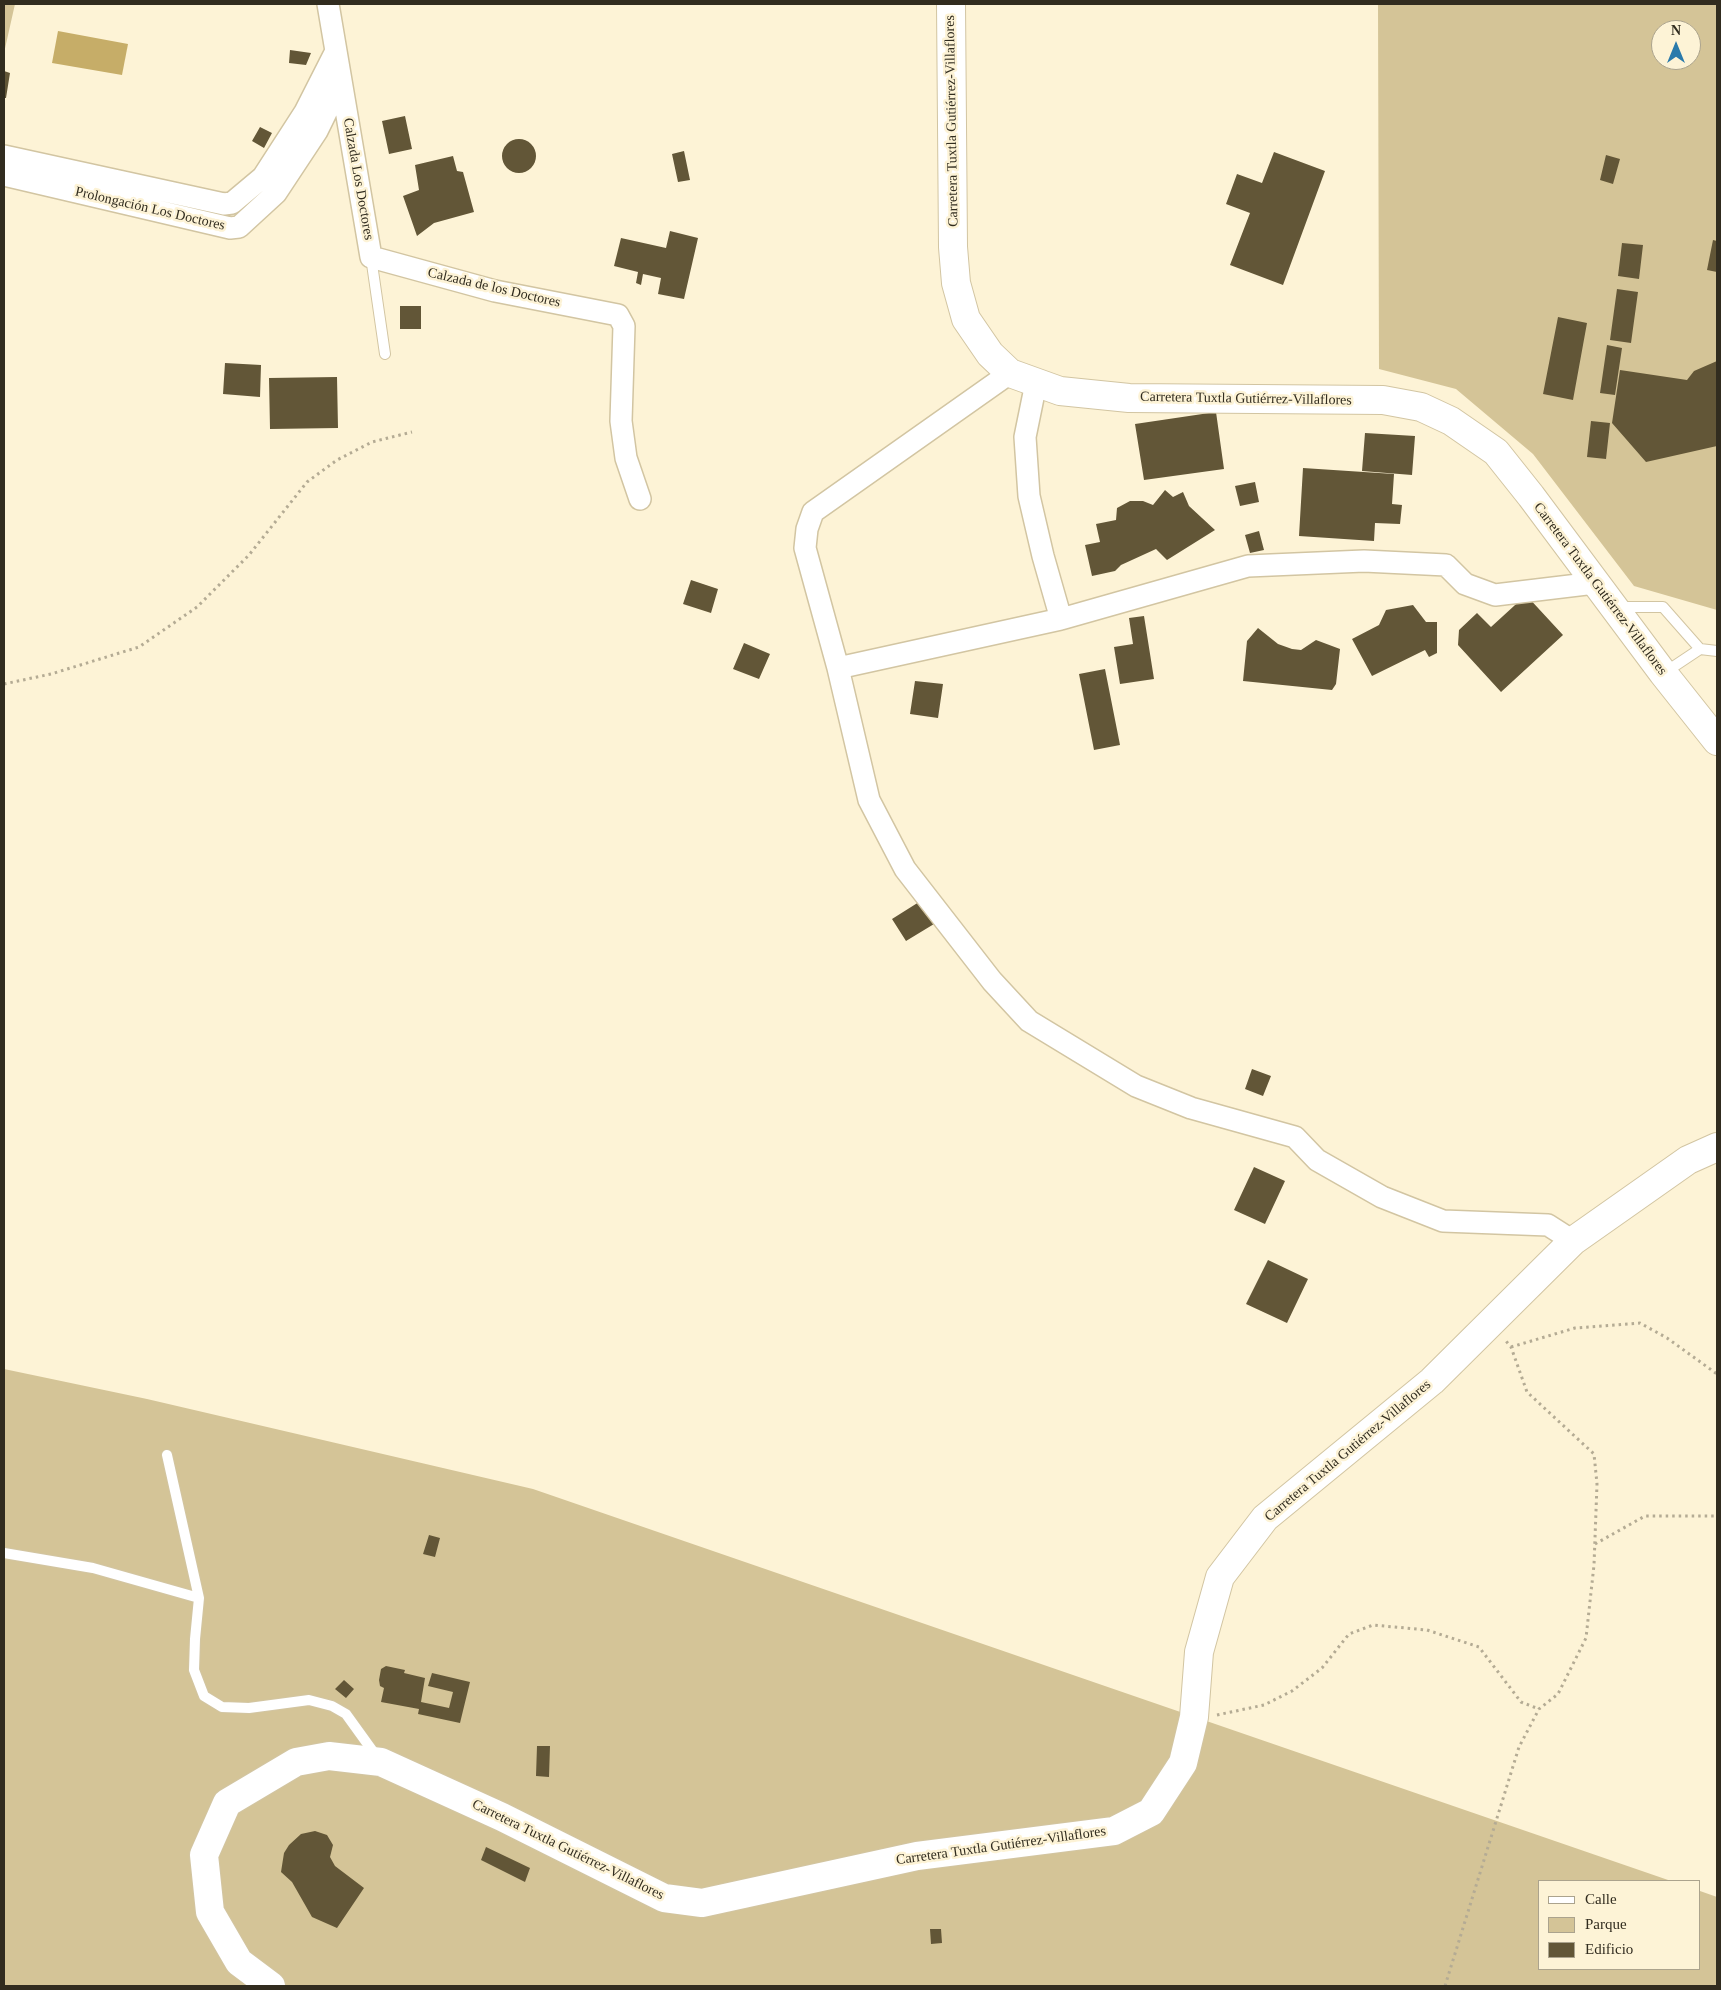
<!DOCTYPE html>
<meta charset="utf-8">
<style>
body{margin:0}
#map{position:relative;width:1721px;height:1990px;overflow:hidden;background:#fdf3d6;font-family:"Times New Roman",serif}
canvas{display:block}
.frame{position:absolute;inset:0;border:5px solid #312c1f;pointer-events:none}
.legend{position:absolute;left:1538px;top:1880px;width:162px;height:90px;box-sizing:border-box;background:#fdf3d6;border:1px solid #aba38d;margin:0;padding:6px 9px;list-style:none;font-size:15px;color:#312c1f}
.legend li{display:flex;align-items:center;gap:10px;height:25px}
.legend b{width:25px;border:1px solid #aba38d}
.north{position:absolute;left:1651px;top:20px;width:50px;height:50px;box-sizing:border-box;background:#fdf3d6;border:1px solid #aba38d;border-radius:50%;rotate:0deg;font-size:14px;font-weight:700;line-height:20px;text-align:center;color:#312c1f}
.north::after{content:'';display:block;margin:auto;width:18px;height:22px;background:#2a7aab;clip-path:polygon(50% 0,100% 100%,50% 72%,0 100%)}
</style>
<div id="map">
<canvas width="1721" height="1990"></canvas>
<div class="frame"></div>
<ul class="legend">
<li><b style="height:6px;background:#fff"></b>Calle</li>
<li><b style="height:14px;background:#d4c497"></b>Parque</li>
<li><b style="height:14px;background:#625637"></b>Edificio</li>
</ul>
<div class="north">N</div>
</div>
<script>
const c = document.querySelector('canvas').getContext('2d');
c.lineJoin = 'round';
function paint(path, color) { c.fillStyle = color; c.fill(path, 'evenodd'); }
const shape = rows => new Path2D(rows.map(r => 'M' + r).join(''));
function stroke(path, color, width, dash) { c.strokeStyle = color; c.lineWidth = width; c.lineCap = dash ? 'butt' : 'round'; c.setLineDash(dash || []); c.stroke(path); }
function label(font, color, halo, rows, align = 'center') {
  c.font = font + ' "Times New Roman",serif'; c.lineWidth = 5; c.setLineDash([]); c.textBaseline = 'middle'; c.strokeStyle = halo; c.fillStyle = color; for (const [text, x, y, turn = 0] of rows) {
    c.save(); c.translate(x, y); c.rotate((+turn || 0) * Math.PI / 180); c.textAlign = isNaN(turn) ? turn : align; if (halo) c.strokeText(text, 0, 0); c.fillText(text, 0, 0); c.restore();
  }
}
const green = shape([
 [4,4,15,4,4,53],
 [1378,4,1717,4,1717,610,1634,586,1533,454,1456,389,1379,369],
 [1661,30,1691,30,1691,60,1661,60],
 [4,1369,147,1399,533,1489,1671,1881,1540,1881,1540,1969,1700,1969,1700,1891,1717,1897,1717,1986,4,1986]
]);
const water = shape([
 [58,31,128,44,122,75,52,63]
]);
const building = shape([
 [290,50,311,53,306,65,289,63],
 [4,71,10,73,6,98,4,98],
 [405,116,412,149,389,154,382,121],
 [260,127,272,133,264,148,252,141],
 '502 156a17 17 0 1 1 34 0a17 17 0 1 1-34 0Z',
 [684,151,690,180,678,182,672,154],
 [1274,152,1325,171,1283,285,1230,265,1250,213,1226,204,1237,174,1262,183],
 [1606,155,1620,159,1613,184,1600,180],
 [453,156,457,171,463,172,474,212,434,223,417,236,403,196,419,190,415,165],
 [670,231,698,238,684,299,658,294,661,278,643,274,641,285,636,283,638,272,614,266,621,238,666,248],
 [1713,240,1717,241,1717,272,1707,270],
 [1622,243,1643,245,1639,279,1618,276],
 [1617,289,1638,292,1631,343,1610,340],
 [400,306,421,306,421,329,400,329],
 [1558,317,1587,323,1573,400,1543,394],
 [1607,345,1622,348,1615,395,1600,393],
 [1717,361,1717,446,1646,462,1612,423,1620,370,1687,380,1694,371],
 [225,363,261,365,260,397,223,394],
 [337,377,338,428,270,429,269,378],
 [1216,412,1224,469,1144,480,1135,424],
 [1591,421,1610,423,1606,459,1587,457],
 [1365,433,1415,436,1412,475,1362,471],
 [1303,468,1394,474,1392,504,1402,505,1400,524,1375,523,1374,541,1299,536],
 [1255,482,1259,502,1240,506,1235,486],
 [1165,490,1173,497,1183,492,1189,506,1215,530,1167,560,1156,549,1121,565,1115,571,1092,576,1085,545,1100,542,1096,524,1116,520,1117,508,1130,501,1143,501,1153,505],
 [1259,531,1264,550,1250,553,1245,535],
 [691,580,718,589,711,613,683,604],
 [1526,595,1563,635,1501,692,1458,645,1459,630,1477,613,1491,627],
 [1413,605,1426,622,1437,622,1437,653,1429,657,1425,650,1372,676,1352,639,1379,625,1386,610],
 [1144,616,1154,679,1120,684,1114,647,1133,644,1129,618],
 [1258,628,1278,644,1292,649,1301,650,1316,640,1340,649,1336,684,1332,690,1243,681,1247,641],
 [744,643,770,654,759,679,733,669],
 [1105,669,1120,745,1094,750,1079,674],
 [915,681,943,684,938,718,910,714],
 [919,902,934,924,906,941,892,919],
 [1252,1069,1271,1076,1263,1096,1245,1089],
 [1254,1167,1285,1181,1265,1224,1234,1210],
 [1268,1260,1308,1279,1287,1323,1246,1304],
 [429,1535,440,1538,435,1557,423,1554],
 [386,1666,405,1670,404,1673,425,1678,421,1702,449,1708,453,1692,428,1686,432,1673,470,1682,460,1723,418,1714,419,1709,381,1702,384,1688,380,1686,379,1680,381,1669],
 [344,1680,354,1689,346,1698,335,1689],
 [537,1746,550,1746,549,1777,536,1776],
 [315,1831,327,1835,333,1845,330,1857,335,1866,364,1888,337,1928,312,1917,292,1882,281,1872,284,1853,289,1845,301,1834],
 [486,1847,530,1868,525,1882,481,1860],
 [930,1929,941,1929,942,1943,931,1944]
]);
const path = shape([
 [4,684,51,674,139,647,197,607,249,555,307,482,337,460,372,442,412,432],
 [1511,1347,1575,1328,1640,1323,1667,1338,1717,1374],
 [1595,1544,1645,1516,1717,1516],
 [1217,1715,1264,1705,1292,1691,1322,1668,1349,1634,1373,1625,1427,1630,1479,1647,1521,1702,1539,1709],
 [1445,1986,1519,1747,1539,1709,1558,1694,1586,1638,1594,1565,1597,1484,1594,1454,1527,1392,1511,1347,1506,1341]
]);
const lane = shape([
 [371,257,385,354],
 [1617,607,1663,607,1700,649],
 [1664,673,1700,649,1717,651],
 [167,1455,199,1598,195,1639,194,1670,204,1696,222,1707,249,1708,309,1700,332,1706,346,1714,377,1757],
 [4,1553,93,1568,199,1598]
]);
const street = shape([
 [328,4,371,257,495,291,618,315,624,326,621,421,626,458,640,499],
 [4,156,224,204,232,203,263,177,305,112,336,51],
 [4,175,230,228,239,227,276,193,317,131,341,82],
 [1010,373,813,512,807,529,805,548,838,668,869,800,905,869,992,981,1029,1021,1136,1086,1191,1108,1295,1137,1317,1160,1382,1197,1443,1221,1548,1225,1573,1241],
 [1036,383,1025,437,1029,496,1043,556,1061,619],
 [838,668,1061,619,1248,566,1364,561,1446,565,1465,584,1495,595,1595,583]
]);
const primary = shape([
 [951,4,953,247,956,283,966,319,990,354,1010,373,1060,391,1129,398,1383,400,1421,407,1451,421,1496,452,1531,496,1663,673,1717,741],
 [271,1986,239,1962,210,1912,204,1855,227,1803,296,1762,329,1756,381,1762,502,1817,664,1898,702,1903,917,1856,1114,1831,1151,1812,1183,1763,1194,1717,1199,1652,1220,1577,1265,1518,1432,1381,1573,1241,1688,1160,1717,1147]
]);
const streetNames = [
 ["Carretera Tuxtla Gutiérrez-Villaflores",952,121,-91],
 ["Calzada Los Doctores",358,179,80],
 ["Prolongación Los Doctores",150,209,13],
 ["Calzada de los Doctores",494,288,13],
 ["Carretera Tuxtla Gutiérrez-Villaflores",1246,399,1],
 ["Carretera Tuxtla Gutiérrez-Villaflores",1600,589,53],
 ["Carretera Tuxtla Gutiérrez-Villaflores",1348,1451,-40],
 ["Carretera Tuxtla Gutiérrez-Villaflores",1001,1846,-8],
 ["Carretera Tuxtla Gutiérrez-Villaflores",568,1850,26]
];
paint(green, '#d4c497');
paint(water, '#c6ad68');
paint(building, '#625637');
stroke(lane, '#d2c5a2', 12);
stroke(street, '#d2c5a2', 24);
stroke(primary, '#d2c5a2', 30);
stroke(path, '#b4ab94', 3, [2.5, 4]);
stroke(lane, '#fff', 10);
stroke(street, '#fff', 21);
stroke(primary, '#fff', 28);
label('14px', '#312c1f', '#fdf3d6', streetNames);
</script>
